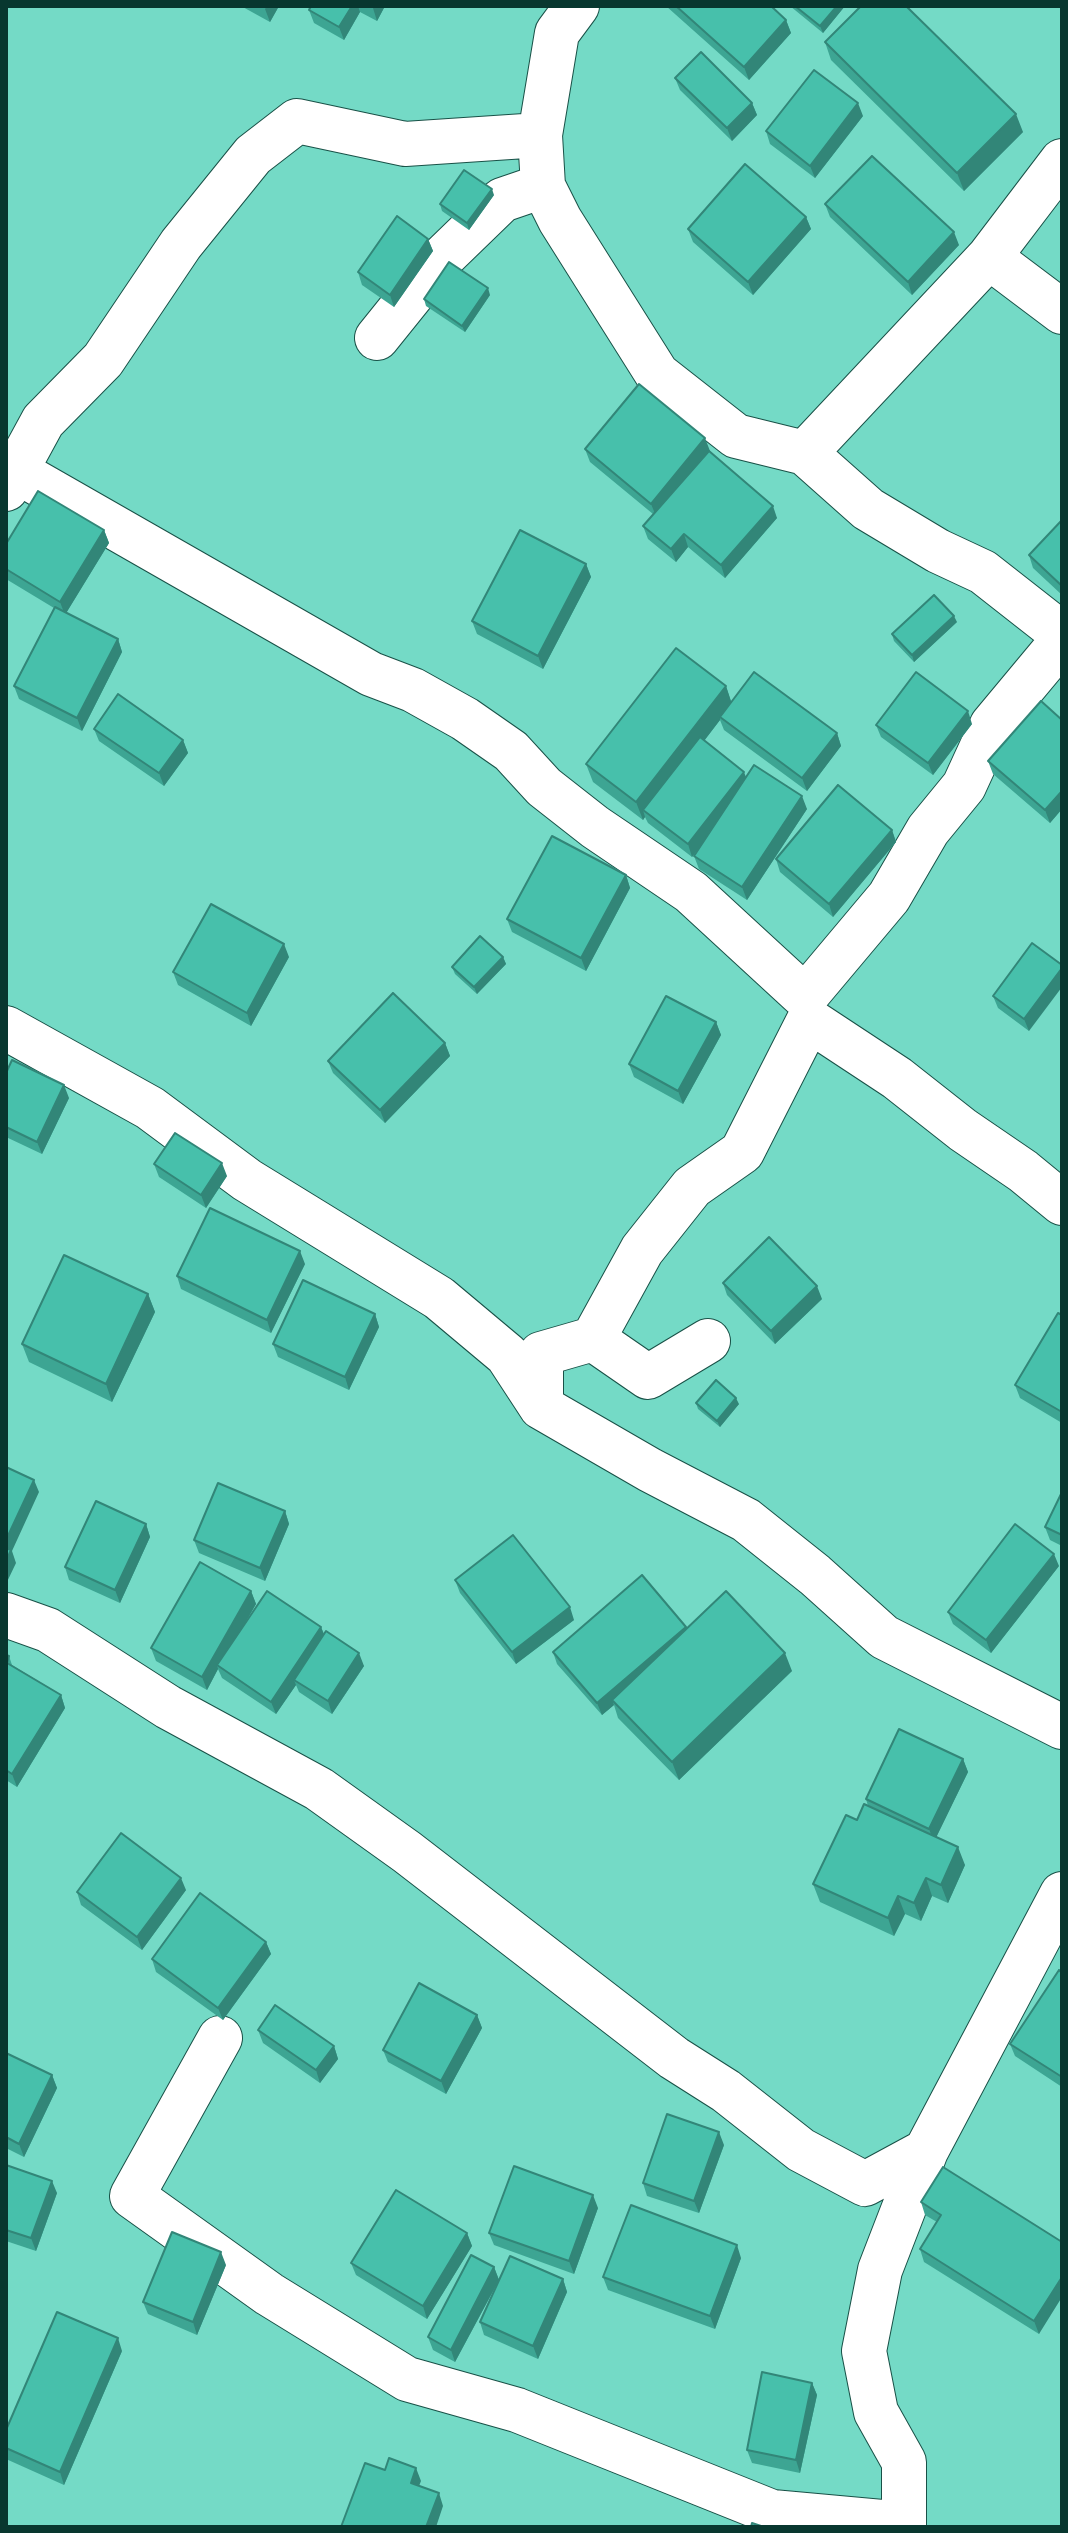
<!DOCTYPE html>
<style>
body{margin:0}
#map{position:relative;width:1068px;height:2533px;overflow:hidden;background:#74dac6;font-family:Poppins,sans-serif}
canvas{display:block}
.frame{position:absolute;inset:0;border:8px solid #08372f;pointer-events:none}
</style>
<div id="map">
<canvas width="1068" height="2533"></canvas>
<div class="frame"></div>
</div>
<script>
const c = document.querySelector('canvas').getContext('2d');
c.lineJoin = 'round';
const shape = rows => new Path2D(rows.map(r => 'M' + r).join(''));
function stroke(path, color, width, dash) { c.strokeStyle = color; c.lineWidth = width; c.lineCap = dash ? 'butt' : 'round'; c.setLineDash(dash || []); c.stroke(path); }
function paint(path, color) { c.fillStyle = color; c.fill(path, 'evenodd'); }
const minor = shape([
 [543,186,560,220,657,374,736,436,805,453,868,509,938,551,983,572,1062,634],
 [989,257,1062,161],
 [377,338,439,261,502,200,543,186,540,135,557,33,577,6],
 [805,453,989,257,1062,312],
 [16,471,371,674,413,690,465,719,511,751,544,787,595,827,691,892,805,997,889,897,928,830,964,786,992,725,1062,641],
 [6,489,43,421,103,360,181,244,253,155,297,121,405,144,540,135],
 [6,1028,150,1108,247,1180,439,1298,507,1355,541,1407,541,1354,593,1339,648,1377,708,1341],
 [593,1339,642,1250,692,1187,742,1152,809,1020,897,1078,963,1130,1023,1171,1062,1203],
 [541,1407,650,1470,746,1520,815,1575,884,1637,1062,1727],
 [6,1615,48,1630,168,1707,319,1789,407,1852,674,2058,726,2091,801,2150,865,2184,926,2151,1062,1894],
 [220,2038,132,2196,269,2294,407,2379,517,2410,772,2512,904,2524],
 [904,2527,904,2462,876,2412,864,2351,880,2270,926,2151]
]);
const wall = shape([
 [241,6,279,6,270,22],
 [311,6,385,6,377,21,360,12,344,40,314,23,309,10],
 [666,6,771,6,786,20,791,33,749,80],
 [790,6,845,6,823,33],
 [825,42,1023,132,964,191,831,60],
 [675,78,752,103,757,115,732,141,680,90],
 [863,116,815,178,770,144,766,131],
 [494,195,469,230,442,211,440,204],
 [825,204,959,245,912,295,830,217],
 [806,217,811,229,753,295,693,242,688,229],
 [428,239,433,251,394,307,362,285,358,272],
 [490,295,465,332,426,306,424,299],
 [585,449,710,451,777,518,725,578,688,547,676,562,648,539,643,526,653,514,590,462],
 [1062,520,1062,595,1033,568,1029,555],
 [104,530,109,543,66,613,118,639,122,652,82,731,19,699,14,686,54,608,6,579,6,544],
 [586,564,591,577,543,669,477,634,472,621],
 [957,622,914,662,894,641,892,634],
 [726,686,731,702,837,733,841,746,807,791,724,730,720,720,704,741,746,777,807,809,747,900,699,869,694,856,704,843,692,857,648,823,645,817,643,820,593,782,586,764],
 [1062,720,1062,809,1050,823,993,774,988,761],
 [972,724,933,775,881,737,876,725],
 [94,729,183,740,188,753,164,786,99,741],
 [892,830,896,842,833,917,780,872,776,859],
 [626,875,630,888,586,971,512,932,507,919],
 [1032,943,1029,1031,998,1008,993,996],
 [289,957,251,1026,178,985,173,972],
 [503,957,506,964,477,994,455,974,452,967],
 [716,1022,721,1035,683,1104,634,1077,629,1064],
 [445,1043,450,1056,385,1123,333,1073,328,1061],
 [6,1073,69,1098,42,1154,6,1137],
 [154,1164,227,1176,206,1208,159,1177],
 [305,1264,271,1333,181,1289,177,1276],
 [723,1283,822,1299,775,1344,727,1295],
 [148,1294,155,1312,112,1402,29,1362,22,1344],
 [375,1314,379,1327,349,1390,278,1357,273,1344],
 [1062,1315,1062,1423,1020,1398,1015,1385],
 [696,1403,739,1404,720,1427,698,1409],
 [1062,1492,1062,1546,1050,1540,1045,1527],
 [285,1511,289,1524,265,1581,199,1553,194,1540],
 [146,1524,150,1537,120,1603,69,1580,65,1567],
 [1059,1566,991,1653,953,1624,948,1612],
 [455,1580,574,1620,516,1664,460,1593],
 [251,1591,256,1604,242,1628,321,1627,324,1634,364,1666,332,1714,299,1692,296,1685,276,1714,222,1678,218,1669,207,1690,156,1661,151,1648],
 [687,1629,792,1671,679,1780,618,1718,614,1705,602,1715,557,1664,553,1652],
 [6,1655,9,1656,12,1665,61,1695,65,1708,17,1787,6,1780],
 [963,1759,968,1772,936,1837,965,1865,948,1903,932,1896,921,1921,905,1914,894,1936,820,1902,813,1884,868,1806,866,1799],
 [186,1890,142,1950,81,1905,77,1892],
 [266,1942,271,1954,223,2020,156,1972,152,1959],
 [1062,1973,1062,2087,1015,2056,1010,2044],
 [477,2015,482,2028,446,2094,388,2062,383,2050],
 [258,2030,334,2046,338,2059,320,2083,263,2043],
 [6,2053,52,2075,57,2088,24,2157,6,2148],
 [724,2145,699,2213,647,2196,643,2183],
 [6,2165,57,2193,36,2251,6,2241],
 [921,2202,1062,2242,1039,2334,924,2262,920,2249,937,2222,925,2215],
 [598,2208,574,2274,494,2245,489,2233],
 [467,2233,472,2246,427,2319,356,2275,351,2263],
 [741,2258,715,2329,608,2290,603,2277],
 [226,2265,197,2335,148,2314,143,2302],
 [494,2267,499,2280,455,2362,433,2350,428,2337],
 [563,2279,567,2292,538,2359,484,2335,480,2322],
 [122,2351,64,2485,6,2459,6,2430],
 [812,2383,817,2395,800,2473,752,2463,747,2450]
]);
const shadedWall = shape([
 [267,6,279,6,270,22,265,9],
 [352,6,358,6,360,12,344,40,339,27],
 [374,6,385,6,377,21,373,8],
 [837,6,845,6,823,33,820,26],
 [786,20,791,33,749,80,744,67],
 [752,103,757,115,732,141,727,128],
 [858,103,863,116,815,178,810,166],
 [1016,114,1023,132,964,191,957,173],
 [492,189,494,195,469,230,467,223],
 [806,217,811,229,753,295,748,282],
 [954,232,959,245,912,295,908,282],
 [428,239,433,251,394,307,390,295],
 [488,288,490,295,465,332,462,326],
 [705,438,710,451,656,516,651,504],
 [773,506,777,518,725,578,721,565],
 [104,530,109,543,65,615,60,602],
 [684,534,688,547,676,562,671,549],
 [586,564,591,577,543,669,538,656],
 [954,616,957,622,914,662,912,655],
 [118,639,122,652,82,731,77,718],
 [726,686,732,704,720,717,720,720,648,814,643,810,645,817,643,820,636,802],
 [968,711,972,724,933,775,928,763],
 [837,733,841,746,807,791,802,778],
 [183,740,188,753,164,786,159,773],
 [744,772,749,785,692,857,688,844],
 [1062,791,1062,809,1050,823,1045,810],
 [802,796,807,809,747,900,742,887],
 [892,830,896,842,833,917,829,904],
 [626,875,630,888,586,971,581,958],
 [284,944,289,957,251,1026,247,1013],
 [503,957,506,964,477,994,474,987],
 [1062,968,1062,987,1029,1031,1024,1019],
 [716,1022,721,1035,683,1104,678,1091],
 [445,1043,450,1056,385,1123,380,1110],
 [64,1085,69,1098,42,1154,37,1142],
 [222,1163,227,1176,206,1208,201,1195],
 [300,1251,305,1264,271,1333,267,1320],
 [817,1286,822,1299,775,1344,771,1331],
 [148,1294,155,1312,112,1402,106,1384],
 [375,1314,379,1327,349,1390,345,1377],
 [736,1398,739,1404,720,1427,717,1421],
 [34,1480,39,1492,12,1551,16,1563,6,1584,6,1540],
 [285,1511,289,1524,265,1581,260,1568],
 [146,1524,150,1537,120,1603,115,1590],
 [1054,1554,1059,1566,991,1653,986,1640],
 [251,1591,256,1604,220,1667,217,1665,218,1669,207,1690,202,1677],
 [570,1607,574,1620,516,1664,512,1652],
 [321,1627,326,1640,294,1680,296,1685,276,1714,271,1702],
 [686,1627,691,1640,612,1700,614,1705,602,1715,597,1703],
 [359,1653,364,1666,332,1714,328,1701],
 [785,1653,792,1671,679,1780,672,1762],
 [61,1695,65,1708,17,1787,12,1774],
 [963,1759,968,1772,934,1842,929,1829],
 [958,1847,965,1865,948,1903,941,1885],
 [181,1878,186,1890,142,1950,137,1937],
 [926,1878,932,1896,921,1921,914,1903],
 [898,1896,905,1914,894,1936,888,1918],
 [266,1942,271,1954,223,2020,218,2008],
 [477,2015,482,2028,446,2094,441,2081],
 [334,2046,338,2059,320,2083,316,2070],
 [52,2075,57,2088,24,2157,19,2144],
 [719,2132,724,2145,699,2213,694,2201],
 [52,2181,57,2193,36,2251,31,2238],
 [593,2195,598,2208,574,2274,569,2261],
 [467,2233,472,2246,427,2319,423,2306],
 [737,2245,741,2258,715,2329,710,2316],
 [221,2252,226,2265,197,2335,193,2322],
 [494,2267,499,2280,455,2362,451,2350],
 [1062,2277,1062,2297,1039,2334,1034,2321],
 [563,2279,567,2292,538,2359,533,2346],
 [118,2338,122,2351,64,2485,60,2472],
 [812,2383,817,2395,800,2473,796,2460],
 [416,2468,421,2481,415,2496,411,2483],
 [439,2493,443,2506,436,2527,426,2527]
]);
const building = shape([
 [311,6,352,6,339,27,309,10,311,6],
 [676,6,771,6,786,20,744,67,676,6],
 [795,6,837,6,820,26,795,6],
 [861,6,906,6,1016,114,957,173,825,42,861,6],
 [701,52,752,103,727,128,675,78,701,52],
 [814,70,858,103,810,166,766,131,814,70],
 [872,156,954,232,908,282,825,204,872,156],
 [745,164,806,217,748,282,688,229,745,164],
 [464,170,492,189,467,223,440,204,464,170],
 [397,216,428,239,390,295,358,272,397,216],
 [449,262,488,288,462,326,424,299,449,262],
 [639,384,705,438,651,504,585,449,639,384],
 [709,451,773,506,721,565,684,534,671,549,643,526,709,451],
 [38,491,104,530,60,602,6,569,6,544,38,491],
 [1062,520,1062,586,1029,555,1062,520],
 [520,530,586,564,538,656,472,621,520,530],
 [934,595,954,616,912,655,892,634,934,595],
 [55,607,118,639,77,718,14,686,55,607],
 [676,648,726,686,636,802,586,764,676,648],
 [754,672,837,733,802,778,720,717,754,672],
 [916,672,968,711,928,763,876,725,916,672],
 [118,694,183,740,159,773,94,729,118,694],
 [1041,701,1062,720,1062,791,1045,810,988,761,1041,701],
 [700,737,744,772,688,844,643,810,700,737],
 [754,765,802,796,742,887,694,856,754,765],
 [838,785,892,830,829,904,776,859,838,785],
 [552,836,626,875,581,958,507,919,552,836],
 [211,904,284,944,247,1013,173,972,211,904],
 [480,936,503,957,474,987,452,967,480,936],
 [1032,943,1062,965,1062,968,1024,1019,993,996,1032,943],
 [393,993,445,1043,380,1110,328,1061,393,993],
 [666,996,716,1022,678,1091,629,1064,666,996],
 [12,1060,64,1085,37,1142,6,1127,6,1073,12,1060],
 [175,1133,222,1163,201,1195,154,1164,175,1133],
 [210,1208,300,1251,267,1320,177,1276,210,1208],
 [769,1237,817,1286,771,1331,723,1283,769,1237],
 [64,1255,148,1294,106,1384,22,1344,64,1255],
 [303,1280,375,1314,345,1377,273,1344,303,1280],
 [1058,1313,1062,1315,1062,1412,1015,1385,1058,1313],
 [716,1380,736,1398,717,1421,696,1403,716,1380],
 [6,1467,34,1480,6,1540,6,1467],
 [218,1483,285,1511,260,1568,194,1540,218,1483],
 [1062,1492,1062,1535,1045,1527,1062,1492],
 [96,1501,146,1524,115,1590,65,1567,96,1501],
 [1015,1524,1054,1554,986,1640,948,1612,1015,1524],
 [513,1535,570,1607,512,1652,455,1580,513,1535],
 [6,1548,11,1550,6,1561,6,1548],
 [200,1562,251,1591,202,1677,151,1648,200,1562],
 [642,1575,686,1627,597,1703,553,1652,642,1575],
 [267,1591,321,1627,271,1702,217,1665,267,1591],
 [726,1591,785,1653,672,1762,612,1700,726,1591],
 [326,1631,359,1653,328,1701,294,1680,326,1631],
 [6,1655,9,1656,7,1663,61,1695,12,1774,6,1770,6,1655],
 [899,1729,963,1759,929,1829,866,1799,899,1729],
 [864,1804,958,1847,941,1885,926,1878,914,1903,898,1896,888,1918,813,1884,846,1815,857,1820,864,1804],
 [121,1833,181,1878,137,1937,77,1892,121,1833],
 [200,1893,266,1942,218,2008,152,1959,200,1893],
 [1059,1970,1062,1973,1062,2077,1010,2044,1059,1970],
 [419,1983,477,2015,441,2081,383,2050,419,1983],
 [275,2005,334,2046,316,2070,258,2030,275,2005],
 [6,2053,52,2075,19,2144,6,2137,6,2053],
 [667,2114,719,2132,694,2201,643,2183,667,2114],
 [6,2165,52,2181,31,2238,6,2230,6,2165],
 [514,2166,593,2195,569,2261,489,2233,514,2166],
 [943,2167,1062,2242,1062,2277,1034,2321,920,2249,941,2215,921,2202,943,2167],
 [396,2190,467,2233,423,2306,351,2263,396,2190],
 [631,2205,737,2245,710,2316,603,2277,631,2205],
 [172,2232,221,2252,193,2322,143,2302,172,2232],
 [471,2255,494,2267,451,2350,428,2337,471,2255],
 [510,2256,563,2279,533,2346,480,2322,510,2256],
 [57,2312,118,2338,60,2472,6,2448,6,2430,57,2312],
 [762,2372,812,2383,796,2460,747,2450,762,2372],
 [389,2458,416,2468,411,2483,439,2493,426,2527,341,2527,365,2463,385,2470,389,2458],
 [752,2523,764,2527,751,2527,752,2523]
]);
stroke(minor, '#195147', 46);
stroke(minor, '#fff', 44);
paint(wall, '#3da593');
paint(shadedWall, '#328678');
paint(building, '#47c0ab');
stroke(building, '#328678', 2);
</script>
